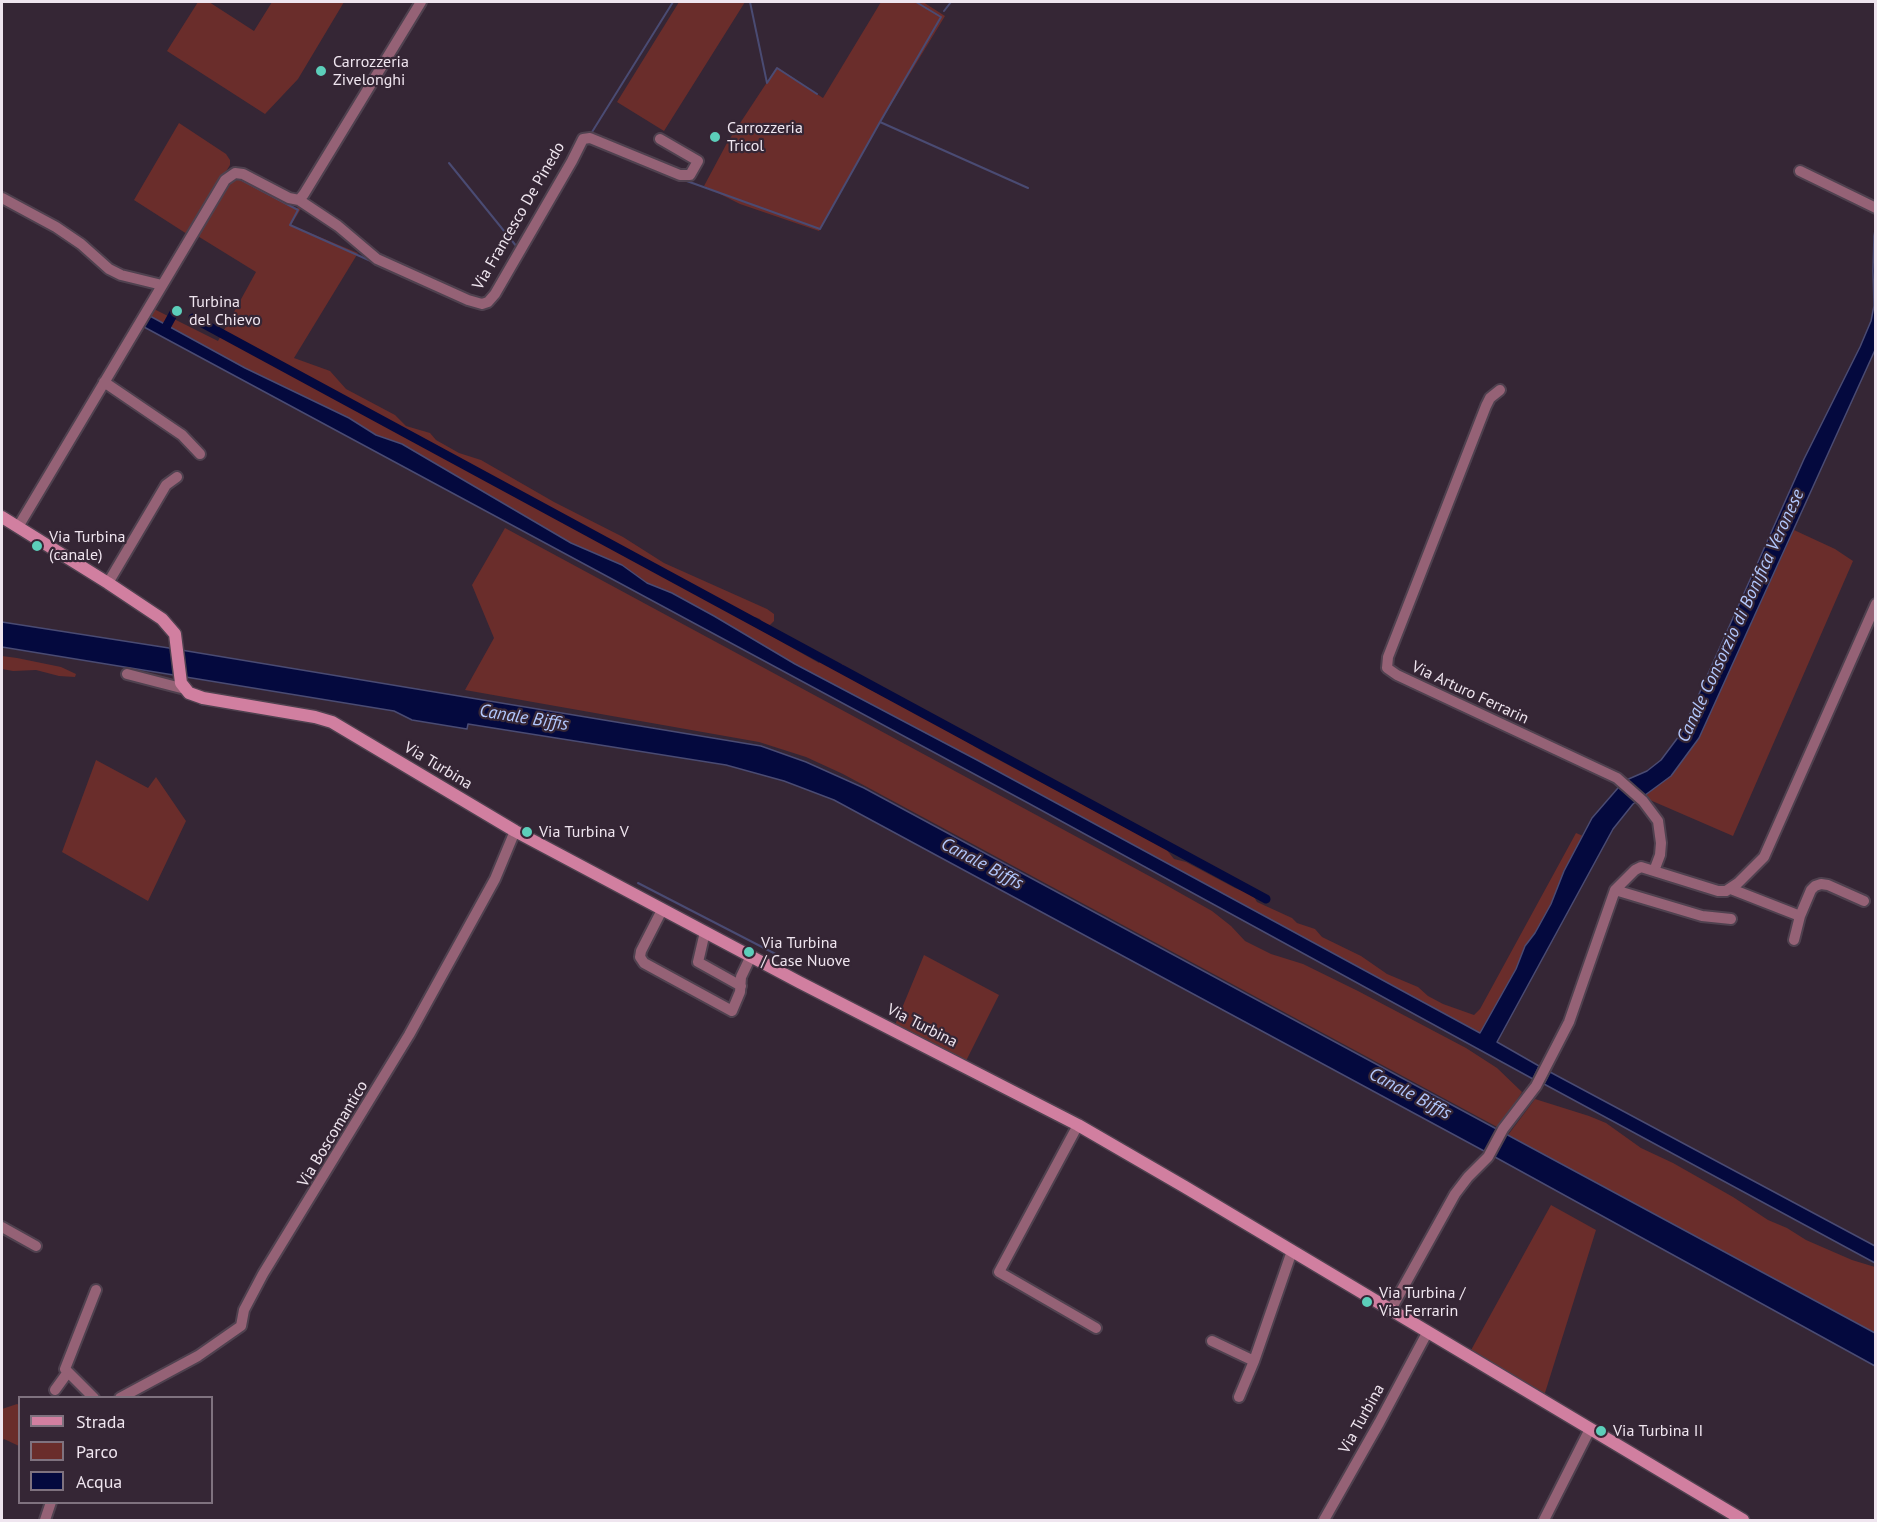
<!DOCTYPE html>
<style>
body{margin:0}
#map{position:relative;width:1877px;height:1522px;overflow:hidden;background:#352635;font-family:"PT Sans",sans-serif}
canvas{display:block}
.frame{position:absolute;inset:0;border:3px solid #efe5ef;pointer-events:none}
.legend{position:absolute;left:18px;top:1396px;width:195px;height:108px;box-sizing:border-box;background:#352635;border:2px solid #7f727f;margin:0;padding:8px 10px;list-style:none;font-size:18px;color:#efe5ef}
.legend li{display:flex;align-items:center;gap:12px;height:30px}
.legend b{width:30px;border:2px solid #7f727f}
</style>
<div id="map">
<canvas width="1877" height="1522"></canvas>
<div class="frame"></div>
<ul class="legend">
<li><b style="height:8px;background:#d17fa0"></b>Strada</li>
<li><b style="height:16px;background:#6a2d2b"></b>Parco</li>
<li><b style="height:16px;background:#04093e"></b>Acqua</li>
</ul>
</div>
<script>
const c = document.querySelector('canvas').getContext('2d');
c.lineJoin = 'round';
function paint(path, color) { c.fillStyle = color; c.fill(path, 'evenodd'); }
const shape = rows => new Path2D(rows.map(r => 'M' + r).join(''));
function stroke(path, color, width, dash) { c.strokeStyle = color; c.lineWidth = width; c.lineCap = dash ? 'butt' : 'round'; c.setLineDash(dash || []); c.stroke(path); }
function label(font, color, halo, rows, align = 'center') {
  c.font = font + ' "PT Sans",sans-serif'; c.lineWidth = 4.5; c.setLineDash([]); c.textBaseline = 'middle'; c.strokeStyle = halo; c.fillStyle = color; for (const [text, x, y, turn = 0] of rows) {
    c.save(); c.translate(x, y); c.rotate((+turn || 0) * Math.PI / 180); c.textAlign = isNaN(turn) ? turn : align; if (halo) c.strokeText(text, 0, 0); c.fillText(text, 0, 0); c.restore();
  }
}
const green = shape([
 [198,2,209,2,254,31,272,2,344,2,298,79,265,114,167,51],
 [679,2,745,2,664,131,617,102],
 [881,2,923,2,945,16,881,121,819,231,740,204,704,186,727,143,777,67,823,98],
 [179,123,226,154,230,160,230,165,187,234,134,200],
 [236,178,241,178,296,208,302,207,291,225,358,253,294,358,330,371,346,389,395,415,406,426,430,433,436,440,459,453,481,460,554,502,623,537,664,563,767,609,774,614,774,621,770,625,763,624,760,619,755,617,748,618,752,625,819,663,821,660,831,660,834,665,842,664,852,673,857,682,867,688,933,722,984,752,1166,849,1174,859,1186,862,1235,888,1253,895,1257,902,1292,918,1297,923,1315,929,1322,937,1361,956,1387,974,1418,987,1428,996,1443,1004,1474,1015,1480,1009,1576,833,1583,836,1564,871,1551,904,1535,933,1525,946,1516,969,1480,1033,977,760,795,664,714,616,672,593,647,583,622,565,571,543,402,444,376,435,349,418,245,368,150,316,154,309,218,341,256,272,196,235,229,182],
 [505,528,1164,884,1212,911,1231,926,1245,941,1271,954,1303,964,1358,991,1466,1048,1497,1068,1522,1092,1499,1128,843,774,806,757,759,742,465,690,494,638,472,585],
 [1794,530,1835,549,1853,561,1733,836,1643,797,1699,738],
 [2,656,17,658,61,667,76,674,75,677,59,676,36,670,13,671,2,669],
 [96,760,148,788,156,777,186,821,148,901,62,852],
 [924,955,999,995,966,1061,895,1025],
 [1535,1099,1589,1116,1606,1123,1641,1148,1673,1163,1733,1197,1768,1220,1787,1228,1806,1240,1852,1260,1875,1267,1875,1333,1508,1135],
 [1551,1205,1596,1230,1544,1396,1470,1352],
 [17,1404,19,1405,19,1446,4,1439,2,1441,2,1409]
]);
const water = shape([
 [1875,230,1875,350,1699,738,1671,776,1633,804,1613,829,1497,1042,1539,1066,1533,1079,1028,803,144,327,150,316,245,368,349,418,376,435,402,444,571,543,622,565,647,583,672,593,714,616,795,664,977,760,1480,1033,1516,969,1525,946,1535,933,1551,904,1564,871,1592,818,1624,781,1647,771,1661,760,1682,732,1804,459,1860,347,1871,321,1874,306,1873,271,1874,236,1875,230],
 [2,622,169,648,761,746,806,762,864,788,1875,1333,1875,1366,1484,1151,834,800,784,781,726,765,468,724,467,729,412,720,394,711,2,647,2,622],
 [1550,1072,1875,1246,1875,1263,1544,1084,1550,1072]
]);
const stream = shape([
 [750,2,767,83],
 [944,11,951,2],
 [767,83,777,68,817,94],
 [880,122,941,17,916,2],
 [592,132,673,2],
 [449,163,517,247],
 [240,179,298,210,290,225,373,262],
 [684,180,820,229,880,122,1028,188],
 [200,704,214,706],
 [638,883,795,964]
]);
const canal = shape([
 [193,318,1266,899],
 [167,332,164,331,176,309]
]);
const street = shape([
 [1800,171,1876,208],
 [2,198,56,227,81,244,109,269,121,275,162,285],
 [299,200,338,226,377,259,468,300,482,304,488,302,495,294,572,161,583,139,590,138,680,175,690,175,698,161,660,139],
 [104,382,182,435,200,454],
 [1500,390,1490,398,1486,406,1388,657,1387,668,1397,675,1617,778,1643,801,1658,821,1661,843,1660,855,1654,871],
 [18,527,225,180,235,173,243,174,289,198,299,200,304,194,421,2],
 [108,583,166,485,177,477],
 [127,674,185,689],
 [1731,889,1800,916,1811,890,1815,886,1821,884,1828,885,1864,901],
 [1615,890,1702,916,1731,919],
 [662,910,641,951,640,957,644,963,732,1011,740,992,741,977,751,956],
 [705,932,698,962,741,986],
 [1794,940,1800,916],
 [1078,1125,999,1272,1096,1328],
 [2,1227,36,1246],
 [1390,1311,1455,1194,1468,1177,1488,1157,1503,1129,1536,1086,1569,1022,1615,890,1635,870,1641,867,1718,891,1726,891,1738,883,1764,857,1876,604],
 [1212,1341,1254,1361],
 [55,1390,68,1372],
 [1239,1397,1254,1361,1292,1251],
 [94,1398,65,1369,96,1290],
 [120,1398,198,1356,241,1326,244,1310,263,1274,409,1035,495,879,515,831],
 [45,1520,51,1502],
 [1324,1520,1379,1423,1427,1333],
 [1544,1520,1590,1429]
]);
const secondary = shape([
 [2,517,108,583,162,619,175,634,181,683,189,693,203,698,315,717,332,722,515,831,799,982,1078,1125,1185,1187,1743,1520]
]);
const markers = [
 [321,71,6,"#5cceba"],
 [715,137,6,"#5cceba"],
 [177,311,6,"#5cceba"],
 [37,546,6,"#5cceba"],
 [527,832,6,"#5cceba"],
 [749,952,6,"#5cceba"],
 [1367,1302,6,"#5cceba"],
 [1601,1431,6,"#5cceba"]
];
const poiNames = [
 ["Carrozzeria",333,62],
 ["Zivelonghi",333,80],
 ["Carrozzeria",727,128],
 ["Tricol",727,146],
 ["Turbina",189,302],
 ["del Chievo",189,320],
 ["Via Turbina",49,537],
 ["(canale)",49,555],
 ["Via Turbina V",539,832],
 ["Via Turbina",761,943],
 ["/ Case Nuove",761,961],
 ["Via Turbina /",1379,1293],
 ["Via Ferrarin",1379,1311],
 ["Via Turbina II",1613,1431]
];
const streetNames = [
 ["Via Francesco De Pinedo",519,216,-60],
 ["Via Arturo Ferrarin",1470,693,25],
 ["Via Turbina",438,766,31],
 ["Via Turbina",922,1026,27],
 ["Via Boscomantico",333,1134,-59],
 ["Via Turbina",1362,1419,-61]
];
const waterNames = [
 ["Canale Consorzio di Bonifica Veronese",1741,616,-65],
 ["Canale Biffis",524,718,9],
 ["Canale Biffis",982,864,28],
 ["Canale Biffis",1410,1094,28]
];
paint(green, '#6a2d2b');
paint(water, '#04093e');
stroke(water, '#4a4b73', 1.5);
stroke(stream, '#4a4b73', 2);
stroke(canal, '#04093e', 9);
stroke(street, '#4f414f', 14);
stroke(secondary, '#4f414f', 15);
stroke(street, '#956276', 10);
stroke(secondary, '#d17fa0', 12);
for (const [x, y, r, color] of markers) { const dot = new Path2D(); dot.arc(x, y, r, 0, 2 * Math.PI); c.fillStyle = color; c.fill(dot); stroke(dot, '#352635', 2); }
label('16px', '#efe5ef', '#352635', poiNames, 'left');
label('16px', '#efe5ef', '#352635', streetNames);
label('italic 18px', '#b2c7fc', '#352635', waterNames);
</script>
